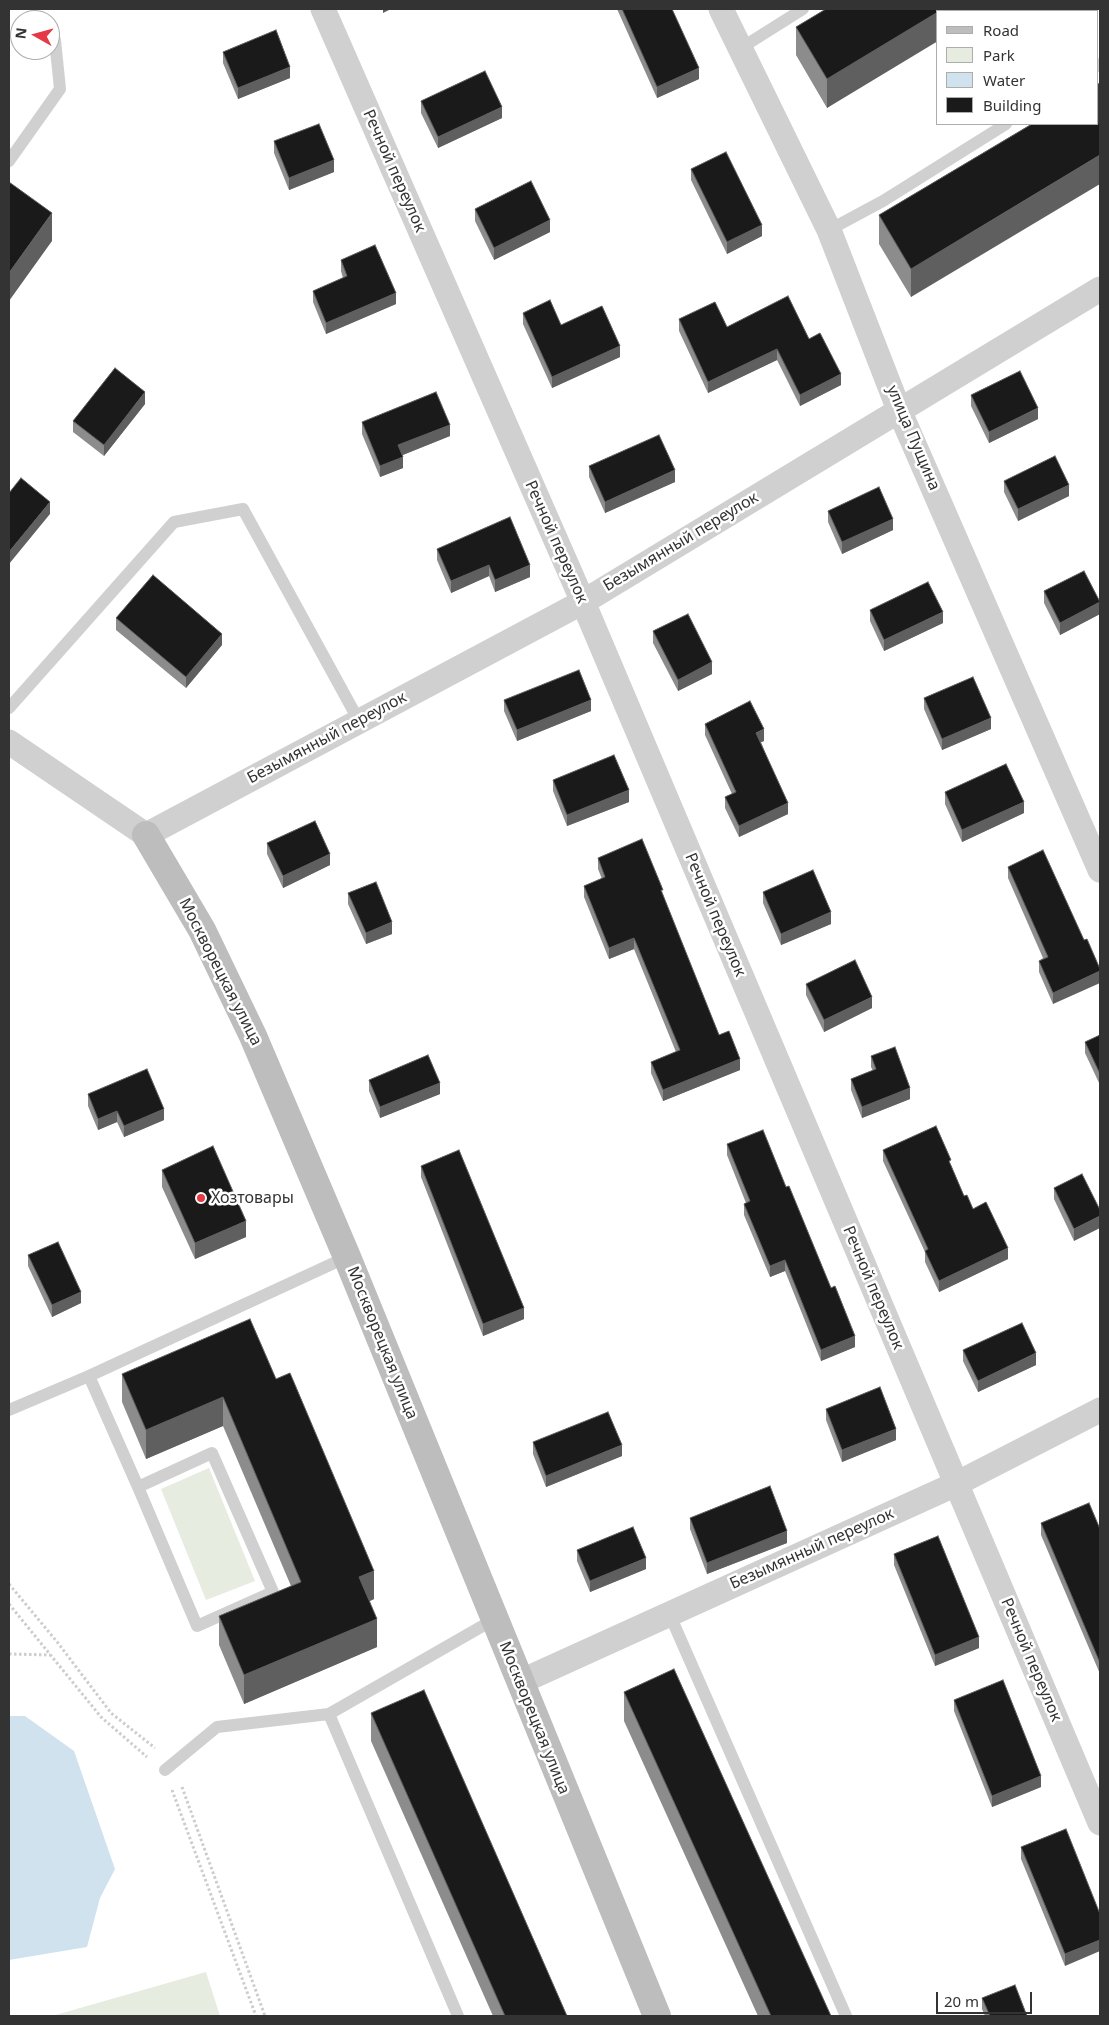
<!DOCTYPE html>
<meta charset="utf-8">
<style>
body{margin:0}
#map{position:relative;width:1109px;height:2025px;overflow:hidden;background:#fff;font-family:"Noto Sans",sans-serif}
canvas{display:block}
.frame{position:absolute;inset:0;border:10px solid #333;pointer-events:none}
.legend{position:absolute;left:936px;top:10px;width:162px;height:115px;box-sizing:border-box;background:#fff;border:1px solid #adadad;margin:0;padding:6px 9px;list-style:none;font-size:15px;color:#333}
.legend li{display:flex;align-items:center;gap:10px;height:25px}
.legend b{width:25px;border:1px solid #adadad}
.north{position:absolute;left:10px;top:10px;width:50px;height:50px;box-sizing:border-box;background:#fff;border:1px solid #adadad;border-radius:50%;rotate:277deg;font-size:14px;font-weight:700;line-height:20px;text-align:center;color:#333}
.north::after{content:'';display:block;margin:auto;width:18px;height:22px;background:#e63946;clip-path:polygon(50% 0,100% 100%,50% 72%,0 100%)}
.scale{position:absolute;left:936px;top:1992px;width:96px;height:22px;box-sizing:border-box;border:2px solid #333;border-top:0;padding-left:6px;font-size:15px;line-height:18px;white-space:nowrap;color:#333;-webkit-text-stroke:4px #fff;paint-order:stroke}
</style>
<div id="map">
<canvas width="1109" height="2025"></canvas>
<div class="frame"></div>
<ul class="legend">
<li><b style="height:6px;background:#bdbdbd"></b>Road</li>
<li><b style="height:14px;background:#e6ecdf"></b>Park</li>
<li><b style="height:14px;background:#cfe2ee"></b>Water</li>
<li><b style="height:14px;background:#1a1a1a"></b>Building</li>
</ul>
<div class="north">N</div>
<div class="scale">20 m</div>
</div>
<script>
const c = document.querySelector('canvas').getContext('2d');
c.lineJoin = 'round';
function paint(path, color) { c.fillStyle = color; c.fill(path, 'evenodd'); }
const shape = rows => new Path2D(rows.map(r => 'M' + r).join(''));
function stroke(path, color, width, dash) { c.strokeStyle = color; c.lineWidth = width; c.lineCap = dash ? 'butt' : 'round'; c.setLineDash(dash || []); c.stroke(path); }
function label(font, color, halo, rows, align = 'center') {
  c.font = font + ' "Noto Sans",sans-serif'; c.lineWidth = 5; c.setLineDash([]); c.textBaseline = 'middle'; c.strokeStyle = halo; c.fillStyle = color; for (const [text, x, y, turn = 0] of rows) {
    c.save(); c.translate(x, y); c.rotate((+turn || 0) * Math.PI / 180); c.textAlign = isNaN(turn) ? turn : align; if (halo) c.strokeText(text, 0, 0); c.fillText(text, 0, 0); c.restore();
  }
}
const green = shape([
 [209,1468,255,1581,206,1600,161,1489],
 [206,1972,220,2016,52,2016]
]);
const water = shape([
 [9,1716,25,1716,74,1751,115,1869,100,1898,87,1947,9,1960]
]);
const path = shape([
 [9,1584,58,1643,111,1713,155,1748],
 [9,1604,101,1717,147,1757],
 [9,1654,50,1655],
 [182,1787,265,2016],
 [172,1790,256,2016]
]);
const lane = shape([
 [741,48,803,9],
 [1098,66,1100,64],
 [9,161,60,89,55,40],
 [829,230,883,201,1006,124],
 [9,708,174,522,243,509,359,721],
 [9,1410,89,1376],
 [138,1487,197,1626,273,1592,212,1453,138,1487,89,1376,347,1257],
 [669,1613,846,2016],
 [165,1770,217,1727,329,1714],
 [458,2016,329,1714,493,1620]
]);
const street = shape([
 [323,9,583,602,1100,1823],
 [721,9,829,230,899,410,1100,870],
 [9,742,146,835,583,602,1100,289],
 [520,1682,956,1484,1100,1410]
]);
const secondary = shape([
 [146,835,202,930,253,1036,347,1257,657,2016]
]);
const wall = shape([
 [617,9,672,9,699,79,657,98],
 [826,9,990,9,986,11,938,11,827,108,796,55,796,27],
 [223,52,290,78,238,99,223,63],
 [1100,83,911,297,879,244,879,215],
 [421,101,502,118,438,148,421,113],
 [274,141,334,172,289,190,274,153],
 [691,169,762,236,727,254,691,180],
 [475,209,550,232,494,260,475,221],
 [341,260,396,304,326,334,313,302,313,291,343,278,341,271],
 [523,313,561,325,620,357,552,388,523,324],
 [679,319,727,327,809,339,841,385,800,406,777,360,708,393,679,331],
 [971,395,1038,419,989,443,971,406],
 [145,404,104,456,73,432,73,421],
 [362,422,450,436,402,455,403,468,380,477,362,434],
 [589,466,675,482,605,513,589,477],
 [1004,481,1069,496,1018,521,1004,492],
 [828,511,893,530,842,554,828,522],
 [437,549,530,577,495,592,489,576,451,593,437,560],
 [1044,591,1100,614,1060,635,1044,603],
 [870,610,943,623,884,651,870,621],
 [116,618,222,645,186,688,116,630],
 [653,631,712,674,678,691,653,643],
 [924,698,991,729,942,750,924,709],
 [504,700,591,711,517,741,504,711],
 [705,724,764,741,761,742,788,814,739,837,725,808,725,797,732,794,705,735],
 [553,780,629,802,567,826,553,791],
 [945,792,1024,813,962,842,945,804],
 [267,843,330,865,283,888,267,854],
 [598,858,663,896,719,1035,740,1070,663,1101,651,1073,651,1062,676,1052,634,949,609,959,584,897,584,886,602,879,598,869],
 [1008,867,1084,940,1053,1004,1039,972,1039,961,1043,958,1008,878],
 [763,892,831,924,781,945,763,903],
 [348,893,392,934,366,944,348,904],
 [806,984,872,1008,824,1032,806,995],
 [1100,1035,1100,1085,1085,1053,1085,1042],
 [871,1056,910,1099,862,1118,851,1090,851,1079,873,1071,871,1067],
 [369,1080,440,1094,380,1118,369,1091],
 [88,1094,164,1120,124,1137,117,1122,98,1130,88,1106],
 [727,1144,786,1187,831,1288,855,1347,821,1361,785,1271,770,1277,744,1215,744,1204,746,1203,727,1155],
 [883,1150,951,1165,964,1196,1008,1259,939,1292,925,1262,925,1252,883,1161],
 [421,1166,524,1319,483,1336,421,1177],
 [162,1170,246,1237,195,1259,162,1187],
 [1082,1174,1074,1241,1054,1199,1054,1188],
 [28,1255,81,1303,52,1317,28,1266],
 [963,1350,1036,1365,978,1392,963,1361],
 [122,1374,276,1379,374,1599,370,1601,377,1647,244,1704,219,1645,219,1616,291,1586,223,1426,146,1459,122,1402],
 [826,1409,896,1440,842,1462,826,1420],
 [533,1442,622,1456,546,1487,533,1454],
 [690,1518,787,1543,707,1574,690,1529],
 [1041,1523,1100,1529,1100,1674,1041,1535],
 [577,1550,646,1569,590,1592,577,1561],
 [894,1554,979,1648,935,1666,894,1565],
 [624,1692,831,2016,758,2016,624,1721],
 [954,1700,1041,1787,992,1807,954,1711],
 [371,1713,567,2016,493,2016,371,1741],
 [1066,1829,1065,1966,1021,1859,1021,1847],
 [982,1998,1027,2016,985,2016,982,2009]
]);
const shadedWall = shape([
 [383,9,391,9,383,13],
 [944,9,990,9,986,11,939,11],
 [938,12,938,41,827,108,827,79],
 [290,67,290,78,238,99,238,88],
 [699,68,699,79,657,98,657,87],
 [502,107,502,118,438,148,438,137],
 [1100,155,1100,184,911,297,911,269],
 [334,160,334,172,289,190,289,178],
 [52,213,52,241,9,301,9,273],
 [550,220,550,232,494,260,494,248],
 [762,225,762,236,727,254,727,242],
 [396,293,396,304,326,334,326,323],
 [620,346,620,357,552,388,552,377],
 [777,349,777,360,708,393,708,382],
 [841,374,841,385,800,406,800,395],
 [145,392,145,404,104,456,104,445],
 [1038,408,1038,419,989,443,989,432],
 [450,425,450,436,398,457,398,445],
 [403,457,403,468,380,477,380,466],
 [675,470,675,482,605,513,605,502],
 [1069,485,1069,496,1018,521,1018,509],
 [50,502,50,514,9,564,9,552],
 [893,519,893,530,842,554,842,542],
 [489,565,489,576,451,593,451,581],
 [530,565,530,577,495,592,495,580],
 [1100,602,1100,614,1060,635,1060,623],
 [943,612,943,623,884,651,884,640],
 [222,634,222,645,186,688,186,677],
 [712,662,712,674,678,691,678,680],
 [591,700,591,711,517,741,517,730],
 [991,718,991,729,942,750,942,739],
 [764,729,764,741,756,744,756,733],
 [629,790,629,802,567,826,567,815],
 [1024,802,1024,813,962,842,962,830],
 [788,803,788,814,739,837,739,826],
 [330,854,330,865,283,888,283,876],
 [831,912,831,924,781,945,781,934],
 [392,922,392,934,366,944,366,933],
 [634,938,634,949,609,959,609,948],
 [1100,971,1100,983,1053,1004,1053,993],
 [872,997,872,1008,824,1032,824,1020],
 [740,1059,740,1070,663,1101,663,1090],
 [440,1083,440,1094,380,1118,380,1107],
 [910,1088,910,1099,862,1118,862,1107],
 [164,1109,164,1120,124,1137,124,1126],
 [117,1111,117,1122,98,1130,98,1119],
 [1100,1216,1100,1228,1074,1241,1074,1229],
 [246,1221,246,1237,195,1259,195,1243],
 [1008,1248,1008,1259,939,1292,939,1281],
 [785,1260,785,1271,770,1277,770,1266],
 [81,1292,81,1303,52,1317,52,1305],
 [524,1308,524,1319,483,1336,483,1324],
 [855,1336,855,1347,821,1361,821,1350],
 [1036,1353,1036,1365,978,1392,978,1381],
 [223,1397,223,1426,146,1459,146,1430],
 [896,1429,896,1440,842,1462,842,1450],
 [622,1445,622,1456,546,1487,546,1476],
 [787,1531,787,1543,707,1574,707,1563],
 [646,1558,646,1569,590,1592,590,1581],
 [374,1571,374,1599,359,1606,359,1577],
 [377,1619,377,1647,244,1704,244,1675],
 [979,1637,979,1648,935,1666,935,1655],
 [1041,1776,1041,1787,992,1807,992,1796],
 [1100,1940,1100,1951,1065,1966,1065,1954]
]);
const building = shape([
 [622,9,672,9,699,68,657,87,622,9],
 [826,9,944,9,939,11,938,11,938,12,827,79,796,27,826,9],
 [276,30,290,67,238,88,223,52,276,30],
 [485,71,502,107,438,137,421,101,485,71],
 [1100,83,1100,155,911,269,879,215,1032,124,1098,124,1098,84,1100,83],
 [319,124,334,160,289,178,274,141,319,124],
 [726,152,762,225,727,242,691,169,726,152],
 [531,181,550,220,494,248,475,209,531,181],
 [9,182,52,213,9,273,9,182],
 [375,245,396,293,326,323,313,291,347,276,341,260,375,245],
 [788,296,809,339,820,333,841,374,800,395,777,349,708,382,679,319,715,302,727,327,788,296],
 [550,300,561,325,602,306,620,346,552,377,523,313,550,300],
 [115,368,145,392,104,445,73,421,115,368],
 [1020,371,1038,408,989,432,971,395,1020,371],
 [436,392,450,425,398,445,403,457,380,466,362,422,436,392],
 [659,435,675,470,605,502,589,466,659,435],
 [1055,456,1069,485,1018,509,1004,481,1055,456],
 [21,478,50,502,9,552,9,493,21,478],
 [879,487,893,519,842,542,828,511,879,487],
 [510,517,530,565,495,580,489,565,451,581,437,549,510,517],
 [1084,571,1100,602,1060,623,1044,591,1084,571],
 [153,575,222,634,186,677,116,618,153,575],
 [928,582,943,612,884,640,870,610,928,582],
 [688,614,712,662,678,680,653,631,688,614],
 [579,670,591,700,517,730,504,700,579,670],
 [973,677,991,718,942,739,924,698,973,677],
 [750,701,764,729,756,733,788,803,739,826,725,797,736,792,705,724,750,701],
 [614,755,629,790,567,815,553,780,614,755],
 [1006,764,1024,802,962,830,945,792,1006,764],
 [315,821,330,854,283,876,267,843,315,821],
 [642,839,663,890,661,890,719,1035,729,1031,740,1059,663,1090,651,1062,680,1050,634,938,609,948,584,886,605,877,598,858,642,839],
 [1043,850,1084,940,1087,939,1100,969,1100,971,1053,993,1039,961,1048,957,1008,867,1043,850],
 [813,870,831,912,781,934,763,892,813,870],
 [376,882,392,922,366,933,348,893,376,882],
 [855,960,872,997,824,1020,806,984,855,960],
 [1100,1035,1100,1074,1085,1042,1100,1035],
 [895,1047,910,1088,862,1107,851,1079,876,1069,871,1056,895,1047],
 [428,1055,440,1083,380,1107,369,1080,428,1055],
 [147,1069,164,1109,124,1126,117,1111,98,1119,88,1094,147,1069],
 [936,1126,951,1160,949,1161,964,1196,967,1195,973,1209,986,1202,1008,1248,939,1281,925,1251,928,1249,883,1150,936,1126],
 [763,1130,786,1187,789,1186,831,1288,835,1286,855,1336,821,1350,785,1260,770,1266,744,1204,750,1201,727,1144,763,1130],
 [213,1146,246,1221,195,1243,162,1170,213,1146],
 [459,1150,524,1308,483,1324,421,1166,459,1150],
 [1082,1174,1100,1210,1100,1216,1074,1229,1054,1188,1082,1174],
 [58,1242,81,1292,52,1305,28,1255,58,1242],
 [250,1319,276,1379,290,1373,374,1571,359,1577,377,1619,244,1675,219,1616,301,1582,223,1397,146,1430,122,1374,250,1319],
 [1022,1323,1036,1353,978,1381,963,1350,1022,1323],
 [880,1387,896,1429,842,1450,826,1409,880,1387],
 [608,1412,622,1445,546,1476,533,1442,608,1412],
 [770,1486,787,1531,707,1563,690,1518,770,1486],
 [1089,1503,1100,1529,1100,1663,1041,1523,1089,1503],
 [633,1527,646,1558,590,1581,577,1550,633,1527],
 [938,1536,979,1637,935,1655,894,1554,938,1536],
 [674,1669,831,2016,771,2016,624,1692,674,1669],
 [1003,1680,1041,1776,992,1796,954,1700,1003,1680],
 [424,1690,567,2016,505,2016,371,1713,424,1690],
 [1066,1829,1100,1914,1100,1940,1065,1954,1021,1847,1066,1829],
 [1015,1985,1027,2016,990,2016,982,1998,1015,1985]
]);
const markers = [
 [201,1198,5,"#e63946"]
];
const streetNames = [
 ["Речной переулок",394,171,66],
 ["улица Пущина",913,438,67],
 ["Речной переулок",556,542,66],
 ["Безымянный переулок",681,542,-31],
 ["Безымянный переулок",327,738,-28],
 ["Речной переулок",715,915,67],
 ["Москворецкая улица",220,972,63],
 ["Речной переулок",873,1288,67],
 ["Москворецкая улица",382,1343,68],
 ["Безымянный переулок",812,1549,-24],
 ["Речной переулок",1031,1660,67],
 ["Москворецкая улица",534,1718,68]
];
const poiNames = [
 ["Хозтовары",211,1198]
];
paint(green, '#e6ecdf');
paint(water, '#cfe2ee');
stroke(path, '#cdcdcd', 3, [2.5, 2.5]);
stroke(lane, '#d0d0d0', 12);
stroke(street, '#d0d0d0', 25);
stroke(secondary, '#bdbdbd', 28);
paint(wall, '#8c8c8c');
paint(shadedWall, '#5f5f5f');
paint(building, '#1a1a1a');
stroke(building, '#5f5f5f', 1);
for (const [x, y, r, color] of markers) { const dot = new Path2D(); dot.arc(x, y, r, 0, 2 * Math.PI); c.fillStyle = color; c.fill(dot); stroke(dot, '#fff', 2); }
label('16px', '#333', '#fff', streetNames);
label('16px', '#333', '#fff', poiNames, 'left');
</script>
